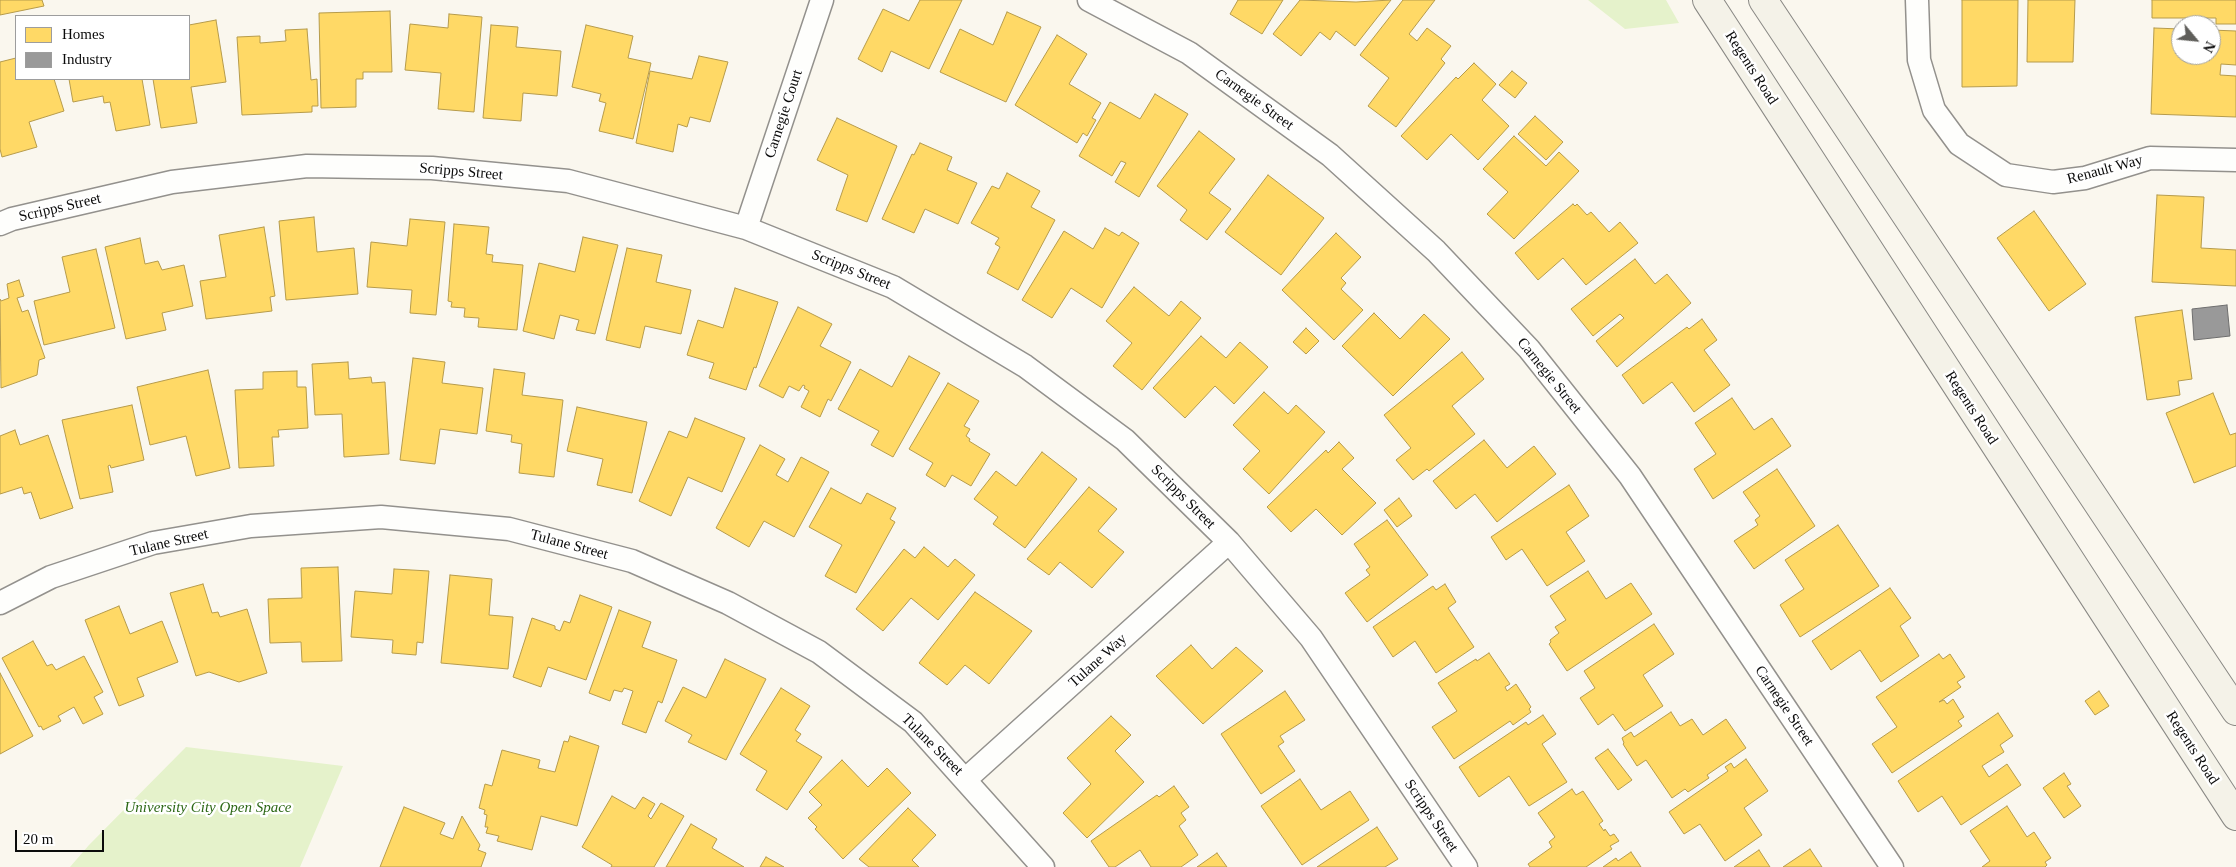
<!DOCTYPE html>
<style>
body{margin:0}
#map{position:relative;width:2236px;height:867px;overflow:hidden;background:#faf7ee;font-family:"Times New Roman",serif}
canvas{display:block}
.legend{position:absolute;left:15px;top:15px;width:175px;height:65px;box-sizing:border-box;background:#fff;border:1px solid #9d9d9d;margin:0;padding:6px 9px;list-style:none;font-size:15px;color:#0b0b0b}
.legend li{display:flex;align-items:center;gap:10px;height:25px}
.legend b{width:25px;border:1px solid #9d9d9d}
.north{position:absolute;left:2171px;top:15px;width:50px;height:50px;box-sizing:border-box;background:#fff;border:1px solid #9d9d9d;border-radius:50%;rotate:118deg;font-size:14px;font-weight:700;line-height:20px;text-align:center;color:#0b0b0b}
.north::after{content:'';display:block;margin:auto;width:18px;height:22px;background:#5f5e5a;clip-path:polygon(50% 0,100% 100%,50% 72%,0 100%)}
.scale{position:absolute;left:15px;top:830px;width:89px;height:22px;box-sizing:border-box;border:2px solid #0b0b0b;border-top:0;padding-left:6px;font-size:15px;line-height:18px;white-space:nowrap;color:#0b0b0b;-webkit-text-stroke:4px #fff;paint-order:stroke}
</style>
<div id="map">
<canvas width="2236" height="867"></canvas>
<ul class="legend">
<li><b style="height:14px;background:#ffd966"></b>Homes</li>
<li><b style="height:14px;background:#999"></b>Industry</li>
</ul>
<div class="north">N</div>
<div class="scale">20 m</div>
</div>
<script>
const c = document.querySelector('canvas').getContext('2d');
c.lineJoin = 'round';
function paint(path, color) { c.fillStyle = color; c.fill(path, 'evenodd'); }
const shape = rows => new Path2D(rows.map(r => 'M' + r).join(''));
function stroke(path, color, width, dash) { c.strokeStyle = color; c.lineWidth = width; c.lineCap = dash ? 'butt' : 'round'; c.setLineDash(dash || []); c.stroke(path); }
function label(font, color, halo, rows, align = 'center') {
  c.font = font + ' "Times New Roman",serif'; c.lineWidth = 5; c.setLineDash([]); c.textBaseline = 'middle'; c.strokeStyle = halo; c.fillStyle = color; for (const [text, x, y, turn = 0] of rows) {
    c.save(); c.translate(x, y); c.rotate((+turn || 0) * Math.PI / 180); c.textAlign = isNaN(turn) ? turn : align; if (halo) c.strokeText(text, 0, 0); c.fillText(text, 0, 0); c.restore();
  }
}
const green = shape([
 [1588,0,1666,0,1679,23,1625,29],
 [186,747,343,766,300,867,70,867,89,845]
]);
const homes = shape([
 [0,0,42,0,44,6,0,15,0,0],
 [920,0,962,0,929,69,891,51,882,72,858,59,883,9,909,21,920,0],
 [1238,0,1283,0,1262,34,1230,14,1238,0],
 [1300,0,1356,2,1391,0,1355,46,1336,31,1330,40,1320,32,1301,56,1273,34,1300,0],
 [1403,0,1435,0,1409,34,1417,41,1427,28,1451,46,1441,59,1445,63,1396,127,1368,106,1389,78,1360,55,1403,0],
 [1962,0,2018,0,2017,86,1962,87,1962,0],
 [2028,0,2075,0,2073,62,2027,62,2028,0],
 [2152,0,2236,0,2236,24,2216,24,2216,18,2152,18,2152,0],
 [390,11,392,72,363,72,363,79,356,79,356,107,321,108,319,13,390,11],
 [1007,12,1041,27,1006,102,940,72,960,29,993,45,1007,12],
 [449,14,482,17,474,112,438,109,441,73,405,70,410,24,448,28,449,14],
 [216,20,226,82,191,87,197,123,161,128,153,79,189,79,189,25,216,20],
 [491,25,518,27,516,47,561,51,557,96,523,93,521,121,483,118,491,25],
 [586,25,633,36,628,58,651,63,633,139,599,131,606,103,599,101,601,94,572,87,586,25],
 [2154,28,2181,29,2181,55,2211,55,2211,30,2236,31,2236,65,2221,64,2220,75,2236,76,2236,117,2151,114,2154,28],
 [307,29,311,80,317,79,318,106,312,106,312,112,242,115,237,37,260,36,260,43,286,41,285,30,307,29],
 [1057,35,1087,54,1069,84,1101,103,1092,118,1096,120,1087,136,1083,133,1077,143,1015,105,1057,35],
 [699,56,728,62,710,122,690,117,687,127,678,124,673,152,636,143,650,71,692,79,699,56],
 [16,58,16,79,54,79,64,111,29,122,37,147,2,157,0,149,0,62,16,58],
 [1474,63,1496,84,1482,100,1509,126,1478,160,1451,134,1427,160,1401,136,1456,77,1458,79,1474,63],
 [1512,71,1527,83,1515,98,1499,85,1512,71],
 [69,79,142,79,150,125,116,131,110,102,104,103,103,96,73,102,69,79],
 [1155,94,1188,114,1139,197,1115,182,1126,163,1121,161,1112,176,1079,156,1110,102,1140,119,1155,94],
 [1535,116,1563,142,1546,160,1518,134,1535,116],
 [837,118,897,146,867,222,836,210,848,175,817,160,837,118],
 [1199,131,1235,159,1209,193,1231,209,1207,240,1180,220,1187,210,1157,186,1199,131],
 [1514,136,1546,166,1559,152,1579,171,1514,239,1487,214,1508,192,1483,169,1514,136],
 [920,143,952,157,947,170,977,183,958,224,925,209,914,233,882,219,912,154,914,155,920,143],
 [1007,173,1040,191,1031,207,1055,220,1018,290,987,273,1000,247,995,244,999,238,971,223,992,186,999,189,1007,173],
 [1268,175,1324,218,1281,275,1225,232,1268,175],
 [2157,195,2204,197,2201,248,2236,250,2236,286,2152,282,2157,195],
 [1573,204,1575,206,1577,204,1587,215,1591,212,1609,232,1620,222,1638,243,1586,285,1563,258,1538,280,1515,253,1573,204],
 [2034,211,2086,284,2049,311,1997,238,2034,211],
 [314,217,317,252,354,248,358,294,286,300,279,221,314,217],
 [410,219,445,222,436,315,410,313,412,290,367,287,371,242,407,246,410,219],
 [454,224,489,227,486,254,493,255,492,262,523,265,517,330,478,327,479,318,464,317,465,308,451,307,452,302,448,301,454,224],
 [264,227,275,296,270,297,272,311,206,319,200,281,226,277,219,235,264,227],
 [1105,228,1119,236,1122,232,1139,243,1102,308,1071,288,1052,318,1022,300,1064,231,1093,249,1105,228],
 [1336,233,1361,257,1341,278,1346,283,1341,289,1363,310,1334,340,1282,290,1336,233],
 [583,237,618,245,595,334,576,330,579,320,560,315,554,339,523,331,539,263,575,272,583,237],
 [140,238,145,264,158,261,162,270,184,265,193,306,162,313,166,330,126,339,105,247,140,238],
 [627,248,662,255,656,282,691,290,681,334,645,326,640,348,606,340,627,248],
 [96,249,115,328,44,345,34,301,70,292,62,257,96,249],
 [1635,259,1655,284,1667,274,1691,303,1617,367,1596,341,1624,318,1620,314,1593,336,1571,309,1635,259],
 [19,280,24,296,17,298,22,312,28,310,45,358,39,360,37,375,1,388,0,299,1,301,9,298,7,284,19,280],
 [1134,287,1169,316,1181,301,1201,318,1142,390,1113,366,1132,343,1106,321,1134,287],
 [735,288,778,302,756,368,754,367,746,390,709,378,714,363,687,355,698,320,723,328,735,288],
 [798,307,832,324,820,346,851,362,831,401,828,399,820,417,801,407,809,391,804,388,805,386,803,385,799,391,789,386,783,398,759,386,798,307],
 [2182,310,2192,379,2178,381,2180,395,2147,400,2135,317,2182,310],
 [1374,313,1400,339,1424,314,1450,339,1393,396,1342,346,1374,313],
 [1702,319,1717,340,1704,350,1730,385,1694,412,1672,382,1643,404,1622,375,1687,327,1689,329,1702,319],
 [1306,328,1319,341,1306,354,1293,342,1306,328],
 [1201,336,1226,358,1240,342,1268,367,1234,404,1215,386,1185,418,1153,388,1201,336],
 [1462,352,1484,379,1452,406,1475,434,1429,471,1427,469,1413,480,1396,460,1411,448,1384,415,1462,352],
 [909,356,940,373,893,457,871,445,879,431,838,409,860,369,892,387,909,356],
 [413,358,445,362,442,383,483,388,477,434,440,429,435,464,400,460,413,358],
 [348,362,349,379,371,377,372,383,385,382,389,454,344,457,342,414,315,415,312,364,348,362],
 [494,369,525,373,522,395,563,400,554,477,519,473,522,444,511,442,512,435,486,431,494,369],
 [208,370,230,468,196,476,186,436,150,445,137,387,208,370],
 [297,371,297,387,306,387,308,428,278,430,279,437,272,437,274,466,239,468,235,390,263,389,263,372,297,371],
 [948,383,979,401,964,426,970,429,966,436,970,439,969,441,990,454,971,486,952,475,945,487,926,475,933,463,909,449,948,383],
 [1264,392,1288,414,1296,405,1325,432,1269,494,1243,469,1260,451,1233,425,1264,392],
 [2213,393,2230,435,2236,433,2236,466,2194,483,2166,413,2213,393],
 [1732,398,1754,430,1772,418,1791,446,1713,499,1694,469,1716,454,1695,423,1732,398],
 [132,405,144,460,111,468,110,465,108,466,113,492,80,499,62,420,132,405],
 [577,407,647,422,632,493,597,485,603,459,567,451,577,407],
 [695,418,745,438,722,492,688,477,671,516,639,501,669,431,687,438,695,418],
 [15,430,20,445,48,435,73,508,40,519,31,492,24,494,22,487,0,494,0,436,15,430],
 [1484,440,1507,468,1534,446,1556,474,1497,522,1475,494,1456,509,1433,481,1484,440],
 [1339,442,1354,458,1342,469,1376,503,1342,535,1316,509,1291,532,1267,507,1326,450,1328,453,1339,442],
 [760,445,785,459,776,475,788,482,801,457,829,472,794,537,764,521,749,547,716,528,760,445],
 [1042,452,1077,479,1025,548,993,524,998,517,974,499,996,471,1016,486,1042,452],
 [1777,469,1815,526,1754,569,1734,541,1758,525,1755,520,1760,516,1743,492,1777,469],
 [1569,485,1589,516,1566,532,1585,561,1547,586,1522,549,1506,560,1491,537,1569,485],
 [1089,487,1117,509,1098,531,1124,552,1092,588,1060,562,1049,575,1027,559,1089,487],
 [831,488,861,504,867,493,896,508,890,519,895,522,856,593,825,576,842,545,809,527,831,488],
 [1399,498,1412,516,1397,527,1384,510,1399,498],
 [1387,520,1428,575,1367,622,1345,593,1370,575,1366,570,1370,567,1354,544,1387,520],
 [1838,525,1879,586,1800,637,1780,605,1804,589,1785,560,1838,525],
 [924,547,948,567,955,559,975,575,938,620,911,598,883,631,856,609,904,549,915,558,924,547],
 [338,567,342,661,302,662,301,642,270,643,268,599,302,598,301,568,338,567],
 [394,569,429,571,423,643,417,642,416,655,392,653,393,640,351,637,355,591,392,594,394,569],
 [1588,571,1606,599,1631,583,1652,614,1567,671,1549,644,1551,642,1550,640,1559,633,1555,627,1566,620,1550,596,1588,571],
 [450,575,492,579,489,615,513,617,508,669,441,663,450,575],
 [203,584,212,613,218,612,220,617,247,609,267,673,239,682,209,672,196,676,170,593,203,584],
 [1445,584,1456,602,1448,608,1474,647,1436,673,1415,641,1393,657,1373,627,1433,586,1436,590,1445,584],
 [1890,588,1911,618,1900,626,1919,656,1881,682,1860,650,1831,670,1812,641,1890,588],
 [975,592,1032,631,989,684,965,665,947,685,919,663,975,592],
 [580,595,612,607,586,680,548,667,541,687,513,677,532,618,555,626,555,629,560,631,564,621,570,623,580,595],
 [119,606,130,634,162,621,178,662,137,678,144,696,119,706,85,620,119,606],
 [619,610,651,622,642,647,677,660,662,703,658,701,646,733,622,724,633,691,624,688,622,692,614,690,610,701,589,693,619,610],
 [1654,624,1674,654,1643,675,1663,706,1625,731,1613,714,1598,725,1580,698,1595,688,1584,671,1654,624],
 [33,641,47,666,52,664,56,670,84,656,103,692,94,697,103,714,83,724,74,707,58,716,61,721,43,730,41,726,39,727,2,658,33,641],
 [1191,645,1212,669,1236,647,1263,671,1203,724,1156,676,1191,645],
 [1489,653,1510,684,1505,687,1507,691,1516,684,1531,707,1529,709,1531,712,1513,725,1510,721,1454,759,1432,727,1457,711,1438,683,1476,659,1477,661,1489,653],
 [1939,654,1943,659,1950,654,1965,677,1957,682,1961,687,1939,702,1944,700,1947,704,1953,699,1964,717,1958,721,1962,726,1892,773,1872,744,1897,727,1876,697,1939,654],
 [725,659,766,679,726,760,688,742,692,735,665,721,683,687,706,698,725,659],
 [0,673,33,736,0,754,0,673],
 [781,688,810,706,795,730,801,734,796,741,822,757,787,810,756,790,767,771,740,754,781,688],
 [1285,691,1305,720,1280,736,1284,742,1278,746,1295,771,1261,794,1221,734,1285,691],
 [2099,691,2109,706,2095,715,2085,701,2099,691],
 [1671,712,1680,726,1692,719,1703,735,1726,719,1746,748,1707,775,1709,778,1688,792,1685,789,1672,798,1646,760,1637,766,1623,744,1624,743,1622,738,1631,732,1634,737,1671,712],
 [1998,713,2013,736,2000,745,2004,752,1982,766,1989,777,2007,764,2021,785,1961,825,1942,796,1918,812,1898,781,1998,713],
 [1543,715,1556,734,1542,744,1567,782,1529,806,1509,776,1479,797,1459,767,1526,722,1528,725,1543,715],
 [1111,716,1131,735,1115,751,1144,782,1087,838,1063,813,1091,784,1067,758,1111,716],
 [570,736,599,746,577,826,541,816,532,850,497,841,499,836,486,833,488,827,485,827,487,815,484,814,485,810,479,808,485,784,492,786,502,750,540,760,538,768,555,772,564,741,568,742,570,736],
 [1608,749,1632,780,1618,790,1595,758,1608,749],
 [1746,759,1768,791,1744,808,1762,835,1725,861,1700,824,1684,834,1669,812,1728,771,1725,767,1731,763,1734,768,1746,759],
 [842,760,868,787,887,768,911,793,843,859,815,829,817,827,808,818,822,805,809,792,842,760],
 [2064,773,2071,784,2067,786,2081,806,2064,818,2043,788,2064,773],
 [1300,779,1321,810,1350,791,1369,820,1302,865,1261,806,1300,779],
 [1174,786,1189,807,1181,813,1186,820,1179,826,1198,855,1181,867,1151,867,1140,850,1115,867,1109,867,1091,841,1157,795,1159,797,1174,786],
 [1572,789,1576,795,1583,791,1603,821,1599,824,1604,831,1605,829,1610,836,1614,834,1619,841,1610,846,1612,849,1586,867,1530,867,1528,864,1552,847,1549,842,1555,837,1538,813,1572,789],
 [612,796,635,809,643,797,655,804,648,816,651,819,661,803,684,816,654,867,611,867,612,865,582,847,612,796],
 [2007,806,2027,837,2034,832,2051,858,2045,862,2047,865,2045,867,1982,867,1990,861,1970,831,2007,806],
 [404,807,445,823,440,834,453,839,462,816,480,845,478,850,486,853,481,867,380,867,404,807],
 [908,808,936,835,912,860,919,867,869,867,859,859,908,808],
 [691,824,717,839,712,848,744,867,666,867,691,824],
 [1377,827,1398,859,1385,867,1317,867,1377,827],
 [1810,849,1822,867,1783,867,1810,849],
 [1759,850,1770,867,1734,867,1759,850],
 [1631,852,1641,867,1603,867,1616,858,1618,861,1631,852],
 [1217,853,1227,867,1197,867,1217,853],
 [766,857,784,867,760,867,766,857]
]);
const industry = shape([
 [2227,305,2230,336,2194,340,2192,309,2227,305]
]);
const minor = shape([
 [1089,0,1189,53,1330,155,1436,251,1529,349,1630,476,1892,867],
 [1917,0,1919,60,1934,110,1959,144,2006,175,2053,182,2085,178,2150,158,2236,160],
 [0,224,12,219,172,182,307,166,432,168,568,181,746,228,893,287,1025,366,1125,440,1229,542,1311,638,1466,867],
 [746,228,822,0],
 [0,603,51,577,153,543,251,526,381,517,509,529,632,561,728,603,819,652,913,722,1043,867],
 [966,779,1229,542]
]);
const secondary = shape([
 [1707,0,2236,816],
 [1763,0,2236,711]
]);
const streetNames = [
 ["Regents Road",1751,68,57],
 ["Carnegie Street",1254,100,36],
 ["Carnegie Court",784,114,-72],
 ["Renault Way",2105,170,-15],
 ["Scripps Street",461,172,5],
 ["Scripps Street",60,208,-13],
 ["Scripps Street",851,270,22],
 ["Carnegie Street",1549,376,51],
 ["Regents Road",1971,408,57],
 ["Scripps Street",1183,497,45],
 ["Tulane Street",169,543,-13],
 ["Tulane Street",569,545,15],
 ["Tulane Way",1098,661,-42],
 ["Carnegie Street",1784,706,56],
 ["Tulane Street",932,745,45],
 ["Regents Road",2192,748,57],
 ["Scripps Street",1431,816,56]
];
const parkNames = [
 ["University City Open Space",208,808]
];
paint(green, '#e5f2cb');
paint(homes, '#ffd966');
stroke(homes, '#b69b4b', 1);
paint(industry, '#999');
stroke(industry, '#6e6e6e', 1);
stroke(minor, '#93918d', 25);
stroke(secondary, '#898884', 30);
stroke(minor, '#fefefc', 22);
stroke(secondary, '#f4f2e8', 28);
label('15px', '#0b0b0b', '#fff', streetNames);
label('italic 15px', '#2d6816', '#fff', parkNames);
</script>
